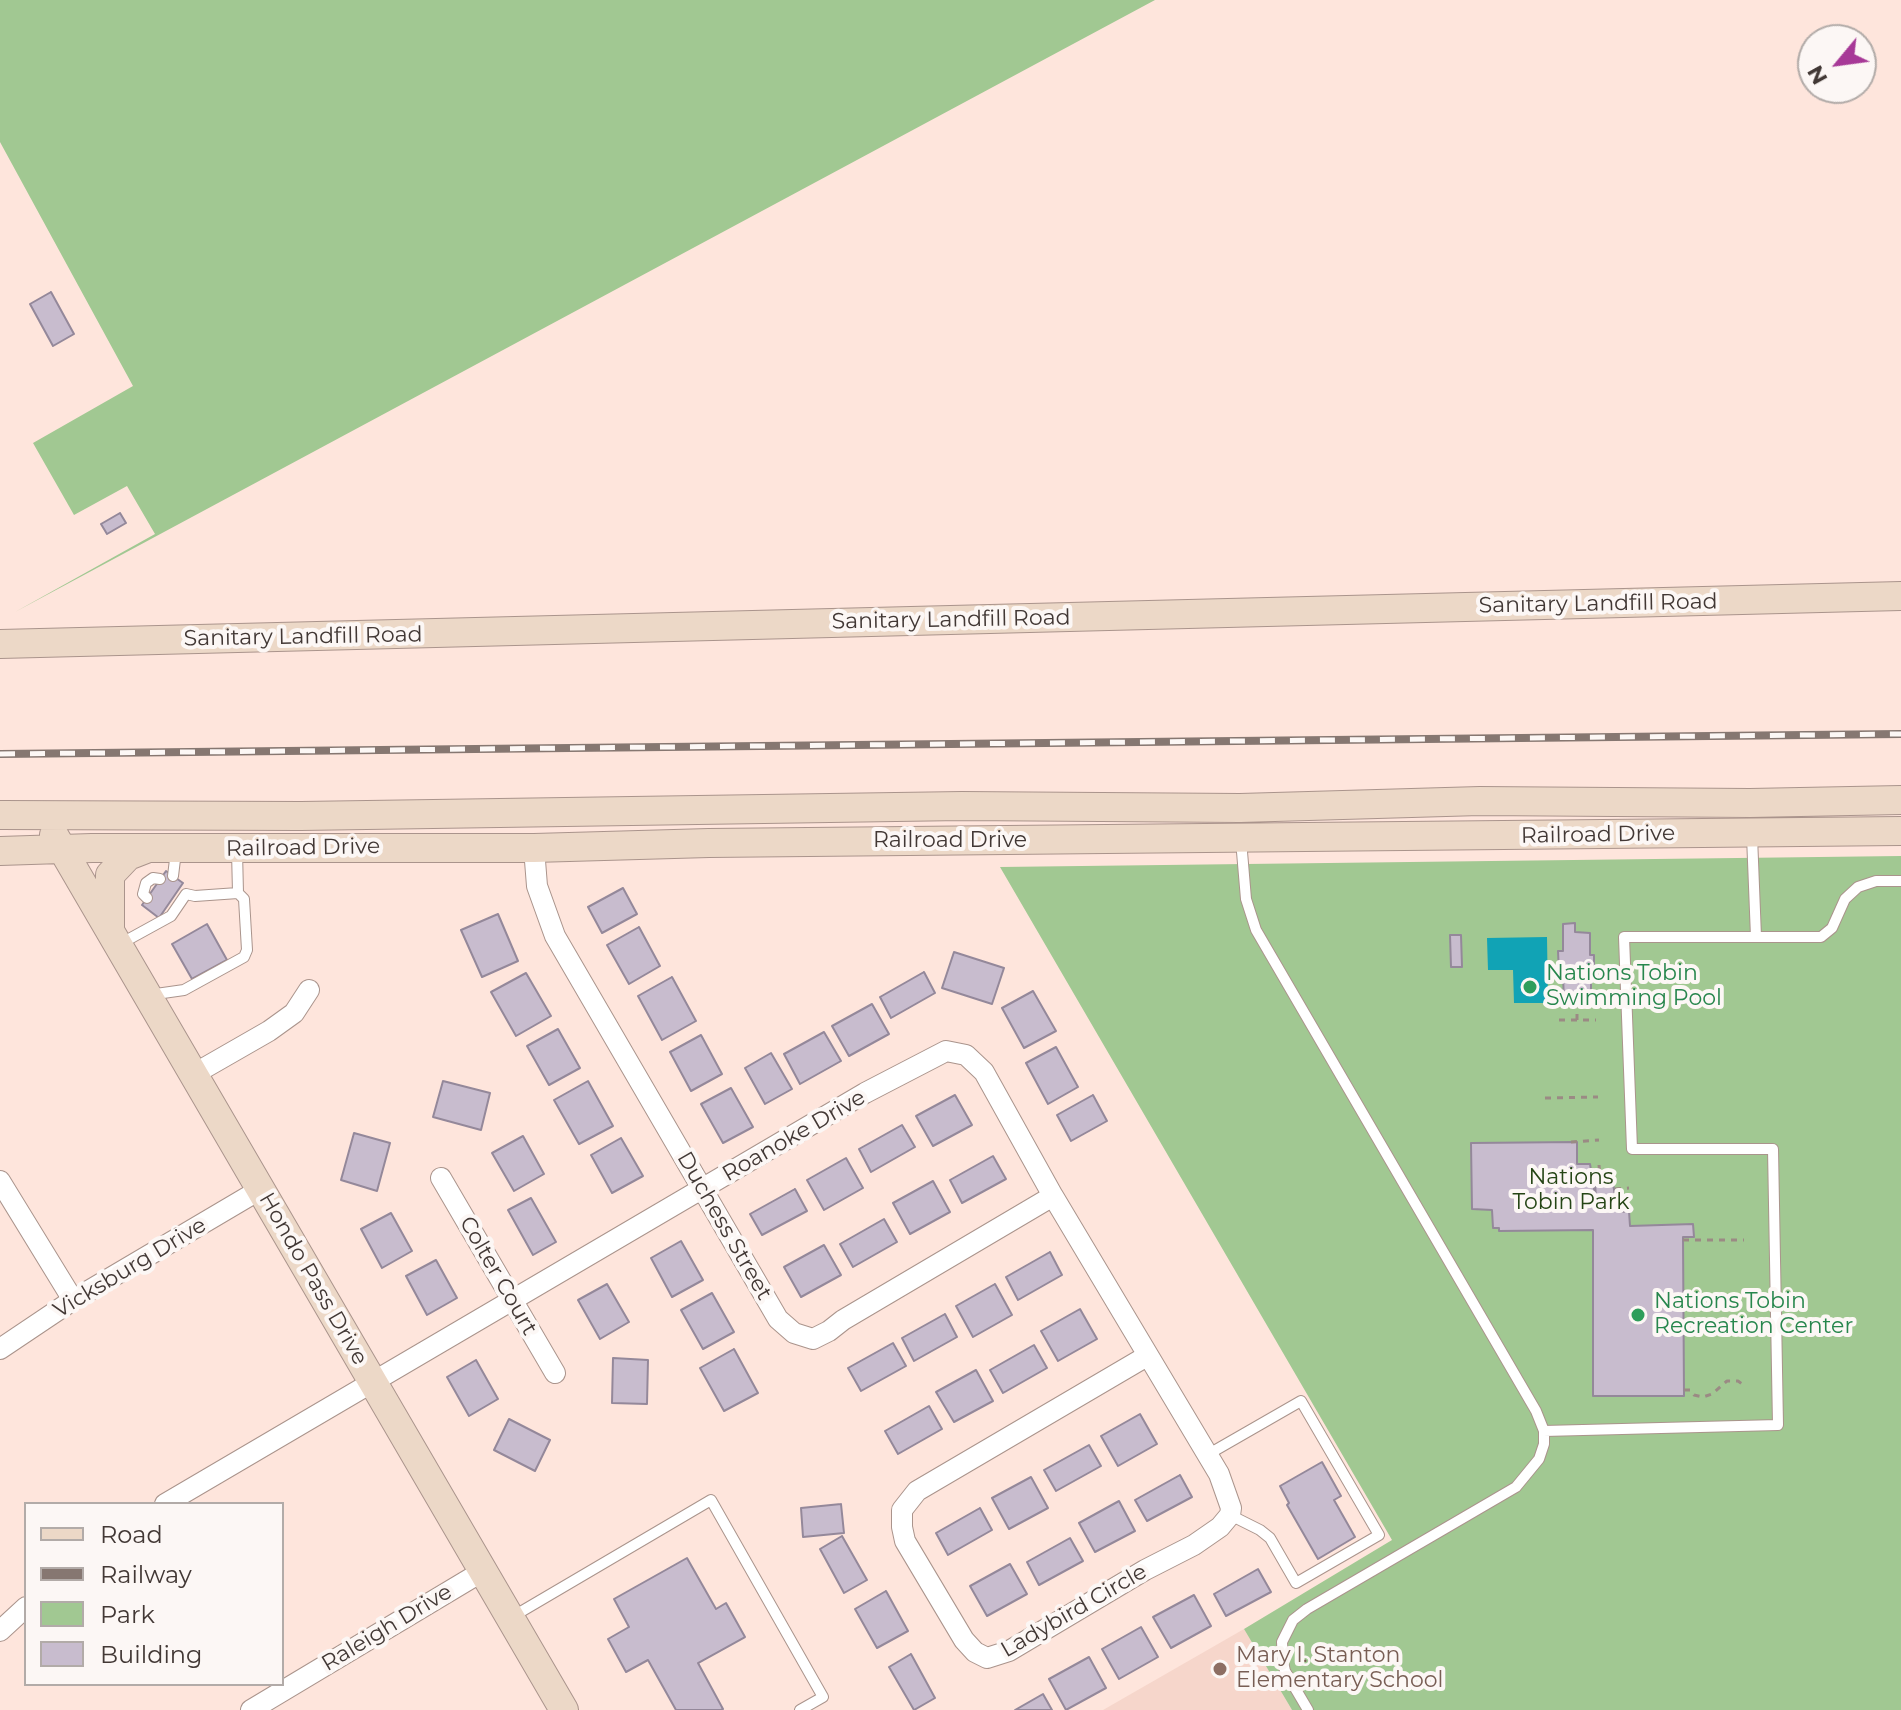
<!DOCTYPE html>
<style>
body{margin:0}
#map{position:relative;width:1901px;height:1710px;overflow:hidden;background:#fee5dc;font-family:Montserrat,sans-serif}
canvas{display:block}
.legend{position:absolute;left:24px;top:1502px;width:260px;height:184px;box-sizing:border-box;background:#fcf7f5;border:2px solid #b2aba8;margin:0;padding:10px 14px;list-style:none;font-size:24px;color:#423835}
.legend li{display:flex;align-items:center;gap:16px;height:40px}
.legend b{width:40px;border:2px solid #b2aba8}
.north{position:absolute;left:1797px;top:24px;width:80px;height:80px;box-sizing:border-box;background:#fcf7f5;border:2px solid #b2aba8;border-radius:50%;rotate:241deg;font-size:22px;font-weight:700;line-height:32px;text-align:center;color:#423835}
.north::after{content:'';display:block;margin:auto;width:28px;height:36px;background:#a73997;clip-path:polygon(50% 0,100% 100%,50% 72%,0 100%)}
</style>
<div id="map">
<canvas width="1901" height="1710"></canvas>
<ul class="legend">
<li><b style="height:10px;background:#ecd8c7"></b>Road</li>
<li><b style="height:10px;background:#867771"></b>Railway</li>
<li><b style="height:22px;background:#a1c892"></b>Park</li>
<li><b style="height:22px;background:#c8bcce"></b>Building</li>
</ul>
<div class="north">N</div>
</div>
<script>
const c = document.querySelector('canvas').getContext('2d');
c.lineJoin = 'round';
function paint(path, color) { c.fillStyle = color; c.fill(path, 'evenodd'); }
const shape = rows => new Path2D(rows.map(r => 'M' + r).join(''));
function stroke(path, color, width, dash) { c.strokeStyle = color; c.lineWidth = width; c.lineCap = dash ? 'butt' : 'round'; c.setLineDash(dash || []); c.stroke(path); }
function label(font, color, halo, rows, align = 'center') {
  c.font = font + ' Montserrat,sans-serif'; c.lineWidth = 8; c.setLineDash([]); c.textBaseline = 'middle'; c.strokeStyle = halo; c.fillStyle = color; for (const [text, x, y, turn = 0] of rows) {
    c.save(); c.translate(x, y); c.rotate((+turn || 0) * Math.PI / 180); c.textAlign = isNaN(turn) ? turn : align; if (halo) c.strokeText(text, 0, 0); c.fillText(text, 0, 0); c.restore();
  }
}
const built = shape([
 [1244,1629,1292,1710,1103,1710]
]);
const green = shape([
 [0,0,1155,0,15,612,155,534,127,486,74,515,33,443,133,386,0,142],
 [1901,856,1901,1710,1292,1710,1244,1629,1392,1540,1000,867]
]);
const water = shape([
 [1547,937,1548,1003,1514,1003,1513,970,1488,970,1487,938]
]);
const building = shape([
 [51,292,74,334,53,346,30,304,51,292],
 [120,513,126,523,107,534,101,524,120,513],
 [166,871,183,883,159,918,142,905,166,871],
 [623,888,637,914,602,933,588,907,623,888],
 [498,914,518,961,482,977,461,930,498,914],
 [1575,923,1575,932,1590,933,1590,955,1594,955,1594,969,1591,969,1591,993,1575,993,1575,1003,1564,1002,1563,975,1559,974,1558,951,1563,951,1563,924,1575,923],
 [207,924,227,960,192,979,172,944,207,924],
 [639,927,660,966,629,984,607,945,639,927],
 [1450,935,1461,935,1462,967,1451,967,1450,935],
 [954,952,1004,968,992,1004,942,988,954,952],
 [924,972,935,993,891,1018,880,997,924,972],
 [526,973,551,1016,516,1036,491,992,526,973],
 [672,977,696,1021,662,1040,638,996,672,977],
 [1033,991,1056,1031,1024,1048,1002,1008,1033,991],
 [872,1004,889,1034,849,1056,832,1026,872,1004],
 [558,1029,580,1068,549,1085,527,1046,558,1029],
 [824,1032,841,1061,800,1084,784,1054,824,1032],
 [701,1035,722,1074,691,1091,670,1052,701,1035],
 [1056,1047,1078,1087,1048,1104,1026,1063,1056,1047],
 [771,1053,792,1089,765,1104,745,1068,771,1053],
 [443,1081,490,1093,481,1130,433,1117,443,1081],
 [588,1081,613,1126,579,1144,554,1100,588,1081],
 [731,1088,753,1127,723,1143,701,1104,731,1088],
 [955,1095,972,1125,933,1146,916,1116,955,1095],
 [1093,1095,1107,1121,1071,1141,1057,1115,1093,1095],
 [902,1125,915,1147,871,1172,859,1149,902,1125],
 [354,1133,390,1143,377,1191,341,1180,354,1133],
 [523,1136,544,1174,514,1191,492,1153,523,1136],
 [621,1138,643,1176,612,1193,591,1155,621,1138],
 [1577,1142,1577,1164,1590,1164,1596,1201,1621,1201,1621,1212,1629,1211,1630,1226,1693,1224,1694,1237,1683,1237,1684,1396,1593,1396,1593,1230,1499,1231,1499,1228,1493,1228,1492,1210,1472,1209,1471,1143,1577,1142],
 [993,1156,1006,1179,962,1203,950,1180,993,1156],
 [846,1158,863,1188,824,1210,807,1180,846,1158],
 [1600,1177,1613,1183,1615,1196,1613,1201,1596,1201,1595,1179,1600,1177],
 [933,1181,950,1212,910,1234,893,1203,933,1181],
 [795,1189,807,1211,762,1235,750,1214,795,1189],
 [531,1198,556,1242,533,1255,508,1210,531,1198],
 [391,1213,412,1251,382,1268,361,1229,391,1213],
 [884,1219,897,1242,853,1267,840,1244,884,1219],
 [681,1241,703,1280,672,1297,651,1258,681,1241],
 [824,1245,841,1275,801,1297,784,1267,824,1245],
 [1050,1252,1062,1275,1018,1300,1006,1277,1050,1252],
 [436,1260,457,1298,427,1315,406,1276,436,1260],
 [607,1284,629,1322,600,1339,578,1300,607,1284],
 [995,1284,1012,1315,973,1337,956,1306,995,1284],
 [712,1293,734,1332,703,1349,681,1310,712,1293],
 [1080,1309,1097,1339,1058,1361,1041,1331,1080,1309],
 [945,1314,957,1337,914,1361,902,1338,945,1314],
 [893,1343,906,1366,861,1391,848,1368,893,1343],
 [1034,1345,1047,1368,1003,1393,990,1370,1034,1345],
 [734,1349,758,1393,724,1411,700,1368,734,1349],
 [613,1358,648,1360,647,1404,612,1403,613,1358],
 [476,1360,498,1399,469,1416,447,1377,476,1360],
 [976,1370,993,1401,954,1422,936,1392,976,1370],
 [929,1406,942,1429,898,1454,885,1431,929,1406],
 [1140,1414,1157,1444,1118,1466,1101,1436,1140,1414],
 [509,1419,550,1440,535,1471,494,1450,509,1419],
 [1089,1445,1101,1466,1056,1491,1044,1470,1089,1445],
 [1322,1462,1341,1496,1334,1500,1355,1537,1318,1559,1287,1505,1289,1503,1280,1486,1322,1462],
 [1180,1475,1192,1497,1147,1521,1135,1500,1180,1475],
 [1031,1477,1048,1508,1009,1529,992,1498,1031,1477],
 [1119,1501,1135,1531,1095,1552,1079,1523,1119,1501],
 [841,1504,844,1533,803,1537,801,1508,841,1504],
 [980,1508,992,1530,948,1555,936,1533,980,1508],
 [842,1536,867,1580,844,1593,820,1549,842,1536],
 [1070,1538,1083,1561,1039,1585,1027,1562,1070,1538],
 [687,1558,716,1609,726,1603,745,1637,698,1663,723,1709,721,1710,676,1710,648,1660,626,1672,608,1639,629,1627,614,1599,687,1558],
 [1010,1564,1027,1594,987,1616,970,1586,1010,1564],
 [1258,1569,1271,1592,1226,1616,1214,1594,1258,1569],
 [886,1591,908,1631,877,1648,855,1609,886,1591],
 [1194,1595,1211,1626,1171,1648,1153,1617,1194,1595],
 [1141,1627,1158,1657,1119,1679,1102,1649,1141,1627],
 [911,1654,935,1698,914,1710,889,1667,911,1654],
 [1089,1657,1106,1688,1066,1710,1049,1679,1089,1657],
 [1043,1694,1052,1710,1015,1710,1043,1694]
]);
const path = shape([
 [1559,1020,1596,1020],
 [1577,1020,1577,995,1596,995],
 [1545,1098,1598,1097],
 [1571,1142,1599,1140],
 [1599,1165,1600,1177],
 [1615,1189,1629,1188],
 [1683,1240,1744,1240],
 [1684,1390,1690,1390,1694,1395,1703,1397,1712,1394,1727,1381,1738,1381,1745,1386]
]);
const lane = shape([
 [1752,836,1756,937],
 [1241,840,1246,899,1256,930,1536,1411,1544,1431,1544,1444,1539,1459,1516,1487,1307,1609,1293,1620,1282,1642,1283,1662,1285,1671,1308,1710],
 [237,851,238,893],
 [173,876,176,851],
 [147,898,143,894,146,883,153,878,160,879],
 [120,944,171,916,186,894,195,896,238,893,244,899,247,950,244,957,184,990,149,995],
 [1544,1431,1778,1425,1773,1149,1632,1149,1624,937,1821,937,1832,928,1845,899,1858,887,1876,881,1901,881],
 [1207,1455,1301,1401,1379,1535,1296,1583,1270,1538,1260,1530,1230,1515],
 [512,1617,711,1500,823,1697,800,1710]
]);
const street = shape([
 [534,848,537,886,555,936,778,1319,794,1333,813,1339,829,1331,843,1320,1053,1196],
 [194,1074,269,1031,294,1013,309,990],
 [441,1178,555,1373],
 [0,1181,73,1300],
 [0,1349,73,1300,261,1189],
 [165,1504,865,1093,946,1051,966,1055,984,1072,1053,1196,1219,1474,1231,1508,1230,1515,1220,1527,1194,1545,1145,1570,1009,1651,987,1658,975,1652,964,1640,905,1541,902,1527,902,1510,917,1491,1147,1356],
 [0,1631,26,1607],
 [251,1710,483,1571]
]);
const secondary = shape([
 [0,644,1901,596],
 [0,815,301,816,962,806,1240,808,1480,801,1750,803,1901,800],
 [54,835,564,1710],
 [0,851,92,848,534,848,709,843,1901,831],
 [110,927,110,875,128,856,146,849]
]);
const rail = shape([
 [0,754,1901,734]
]);
const markers = [
 [1530,987,8,"#2e9e5b"],
 [1638,1315,8,"#2e9e5b"],
 [1220,1669,8,"#8d6e63"]
];
const streetNames = [
 ["Sanitary Landfill Road",1598,604,-1],
 ["Sanitary Landfill Road",951,620,-1],
 ["Sanitary Landfill Road",303,637,-1],
 ["Railroad Drive",1598,835,-1],
 ["Railroad Drive",950,841],
 ["Railroad Drive",303,848,-1],
 ["Roanoke Drive",794,1136,-30],
 ["Duchess Street",724,1226,60],
 ["Vicksburg Drive",130,1268,-31],
 ["Colter Court",498,1276,60],
 ["Hondo Pass Drive",313,1279,60],
 ["Ladybird Circle",1074,1611,-30],
 ["Raleigh Drive",387,1628,-31]
];
const leisureNames = [
 ["Nations Tobin",1546,974],
 ["Swimming Pool",1546,999],
 ["Nations Tobin",1654,1302],
 ["Recreation Center",1654,1327]
];
const parkNames = [
 ["Nations",1571,1178],
 ["Tobin Park",1571,1203]
];
const educationNames = [
 ["Mary I. Stanton",1236,1656],
 ["Elementary School",1236,1681]
];
paint(built, '#f6d6cb');
paint(green, '#a1c892');
paint(water, '#11a3b5');
paint(building, '#c8bcce');
stroke(building, '#94889a', 2);
stroke(lane, '#aa948c', 12);
stroke(street, '#aa948c', 22);
stroke(secondary, '#aa948c', 30);
stroke(path, '#9b8a84', 3, [6, 6]);
stroke(lane, '#fff', 10);
stroke(street, '#fff', 20);
stroke(secondary, '#ecd8c7', 28);
stroke(rail, '#867771', 8);
stroke(rail, '#fcf7f5', 5, [15]);
for (const [x, y, r, color] of markers) { const dot = new Path2D(); dot.arc(x, y, r, 0, 2 * Math.PI); c.fillStyle = color; c.fill(dot); stroke(dot, '#fcf7f5', 3); }
label('22px', '#423835', '#fcf7f5', streetNames);
label('22px', '#27864d', '#fcf7f5', leisureNames, 'left');
label('22px', '#254515', '#fcf7f5', parkNames);
label('22px', '#785e54', '#fcf7f5', educationNames, 'left');
</script>
